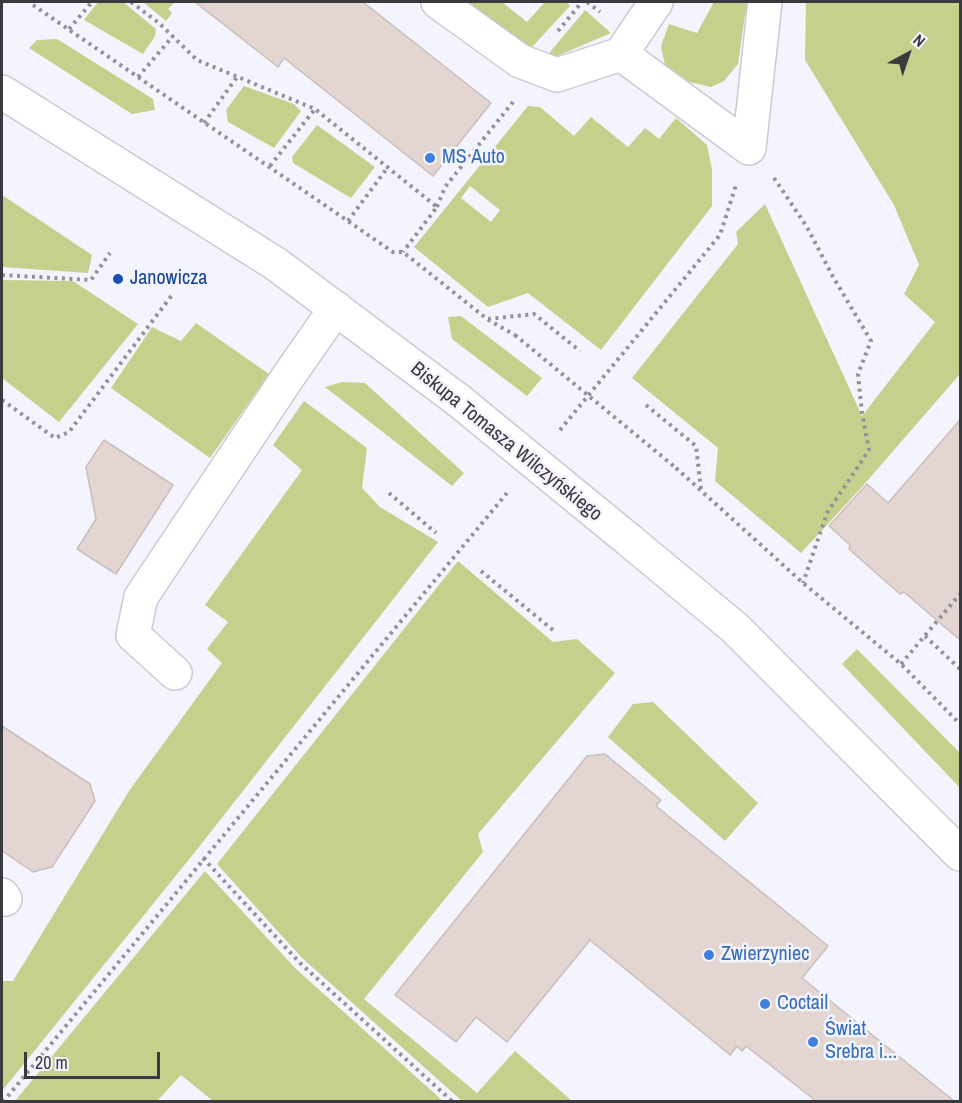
<!DOCTYPE html>
<meta charset="utf-8">
<style>
body{margin:0}
#map{position:relative;width:962px;height:1103px;overflow:hidden;background:#f3f4fd;font-family:"Archivo Narrow",sans-serif}
canvas{display:block}
.frame{position:absolute;inset:0;border:3px solid #393a3e;pointer-events:none}
.north{position:absolute;left:878px;top:24px;width:60px;height:60px;-webkit-text-stroke:4px #f3f4fd;paint-order:stroke;rotate:40deg;font-size:16px;font-weight:700;line-height:24px;text-align:center;color:#393a3e}
.north::after{content:'';display:block;margin:auto;width:21px;height:27px;background:#393a3e;clip-path:polygon(50% 0,100% 100%,50% 72%,0 100%)}
.scale{position:absolute;left:24px;top:1052px;width:136px;height:27px;box-sizing:border-box;border:3px solid #393a3e;border-top:0;padding-left:8px;font-size:18px;line-height:21px;white-space:nowrap;color:#393a3e;-webkit-text-stroke:4px #f3f4fd;paint-order:stroke}
</style>
<div id="map">
<canvas width="962" height="1103"></canvas>
<div class="frame"></div>
<div class="north">N</div>
<div class="scale">20 m</div>
</div>
<script>
const c = document.querySelector('canvas').getContext('2d');
c.lineJoin = 'round';
function paint(path, color) { c.fillStyle = color; c.fill(path, 'evenodd'); }
const shape = rows => new Path2D(rows.map(r => 'M' + r).join(''));
function stroke(path, color, width, dash) { c.strokeStyle = color; c.lineWidth = width; c.lineCap = dash ? 'butt' : 'round'; c.setLineDash(dash || []); c.stroke(path); }
function label(font, color, halo, rows, align = 'center') {
  c.font = font + ' "Archivo Narrow",sans-serif'; c.lineWidth = 5; c.setLineDash([]); c.textBaseline = 'middle'; c.strokeStyle = halo; c.fillStyle = color; for (const [text, x, y, turn = 0] of rows) {
    c.save(); c.translate(x, y); c.rotate((+turn || 0) * Math.PI / 180); c.textAlign = isNaN(turn) ? turn : align; if (halo) c.strokeText(text, 0, 0); c.fillText(text, 0, 0); c.restore();
  }
}
const green = shape([
 [98,2,123,2,156,29,155,36,143,54,84,20],
 [143,2,175,2,168,9,172,13,166,21],
 [463,2,502,2,527,22,545,2,566,2,570,6,531,48,507,40],
 [714,2,747,2,738,64,724,81,711,87,689,82,666,70,661,46,669,24,697,33],
 [806,2,960,2,960,374,861,488,801,553,715,481,718,448,632,378,738,244,736,232,765,204,862,416,935,322,904,294,919,265,894,205,805,60],
 [585,10,611,33,541,63],
 [57,39,153,99,155,110,132,114,29,48,37,40],
 [244,86,294,104,301,111,274,148,228,122,226,110],
 [528,106,540,107,574,136,591,117,628,147,645,128,659,139,676,118,707,145,712,169,712,206,601,350,528,293,488,307,414,247],
 [470,186,500,210,491,222,461,198],
 [317,125,375,167,351,198,293,163,292,157],
 [2,195,92,255,88,273,2,267],
 [2,280,73,281,138,324,59,422,2,378],
 [461,316,542,378,527,396,452,339,448,317],
 [196,323,269,374,210,458,111,388,152,327,181,341],
 [342,382,365,383,464,473,452,486,325,387],
 [304,401,367,448,362,488,380,507,438,542,199,847,2,1091,2,981,13,981,129,791,222,663,207,649,228,622,205,605,302,470,273,445],
 [458,561,553,642,577,639,615,673,478,834,483,852,364,999,477,1093,515,1051,572,1101,462,1101,301,957,217,864],
 [857,649,960,753,960,788,842,664],
 [653,702,758,803,725,841,608,737,633,704],
 [205,871,296,969,443,1101,213,1101,181,1075,157,1101,15,1101]
]);
const building = shape([
 [195,2,363,2,491,103,433,176,284,58,278,67,195,2],
 [960,420,960,640,904,592,900,594,849,549,850,545,829,526,867,484,888,503,960,420],
 [104,440,173,485,116,574,77,549,96,519,86,467,104,440],
 [2,726,90,784,95,801,52,867,33,872,2,851,2,726],
 [605,754,661,800,656,806,828,946,802,978,954,1101,816,1101,746,1046,742,1051,737,1046,730,1055,590,940,507,1042,476,1017,456,1042,395,995,587,756,605,754]
]);
const path = shape([
 [131,2,159,23,197,60,315,109,437,207,403,252],
 [587,2,600,12],
 [33,5,393,252,403,252,487,319,515,335],
 [69,29,92,2],
 [558,31,582,2],
 [138,77,173,36],
 [204,123,237,77],
 [270,166,315,109],
 [774,178,807,227,832,275,871,341,858,374,862,413,869,450,827,513,803,583],
 [437,207,445,187,513,102],
 [348,221,388,167],
 [2,275,91,280,110,253],
 [488,319,534,314,580,351],
 [2,400,55,438,69,432,172,295],
 [646,405,696,446,701,489],
 [560,430,720,235,736,185],
 [676,468,803,583,901,664,960,724],
 [389,493,436,533],
 [481,571,553,630],
 [925,636,960,669],
 [901,664,960,594],
 [203,858,300,963,453,1102],
 [3,1102,507,493]
]);
const minor = shape([
 [438,2,520,61,557,75,621,54,656,2],
 [621,54,749,148,765,2],
 [2,92,276,264,458,400],
 [629,540,735,628,960,854],
 [175,673,133,635,141,597,288,377,336,308],
 [2,895,5,899]
]);
const pathBridge = shape([
 [515,335,676,468]
]);
const minorBridge = shape([
 [458,400,629,540]
]);
const markers = [
 [430,158,6,"#3f7fe0"],
 [118,279,6,"#1a4fb4"],
 [709,955,6,"#3f7fe0"],
 [765,1004,6,"#3f7fe0"],
 [813,1042,6,"#3f7fe0"]
];
const shopNames = [
 ["MS Auto",442,158],
 ["Zwierzyniec",721,955],
 ["Coctail",777,1004],
 ["Świat",825,1030],
 ["Srebra i...",825,1053]
];
const transitNames = [
 ["Janowicza",130,279]
];
const streetNames = [
 ["Biskupa Tomasza Wilczyńskiego",506,442,39]
];
paint(green, '#c7cf8c');
paint(building, '#e3d6d2');
stroke(building, '#cabdba', 1.5);
stroke(minor, '#c8cad5', 36);
stroke(path, '#919298', 4, [3, 4.5]);
stroke(minor, '#fff', 33);
stroke(minorBridge, '#c8cad5', 36, []);
stroke(pathBridge, '#919298', 4, [3, 4.5]);
stroke(minorBridge, '#fff', 33);
for (const [x, y, r, color] of markers) { const dot = new Path2D(); dot.arc(x, y, r, 0, 2 * Math.PI); c.fillStyle = color; c.fill(dot); stroke(dot, '#f3f4fd', 2); }
label('20px', '#366cbe', '#f3f4fd', shopNames, 'left');
label('20px', '#164399', '#f3f4fd', transitNames, 'left');
label('20px', '#393a3e', '#f3f4fd', streetNames);
</script>
